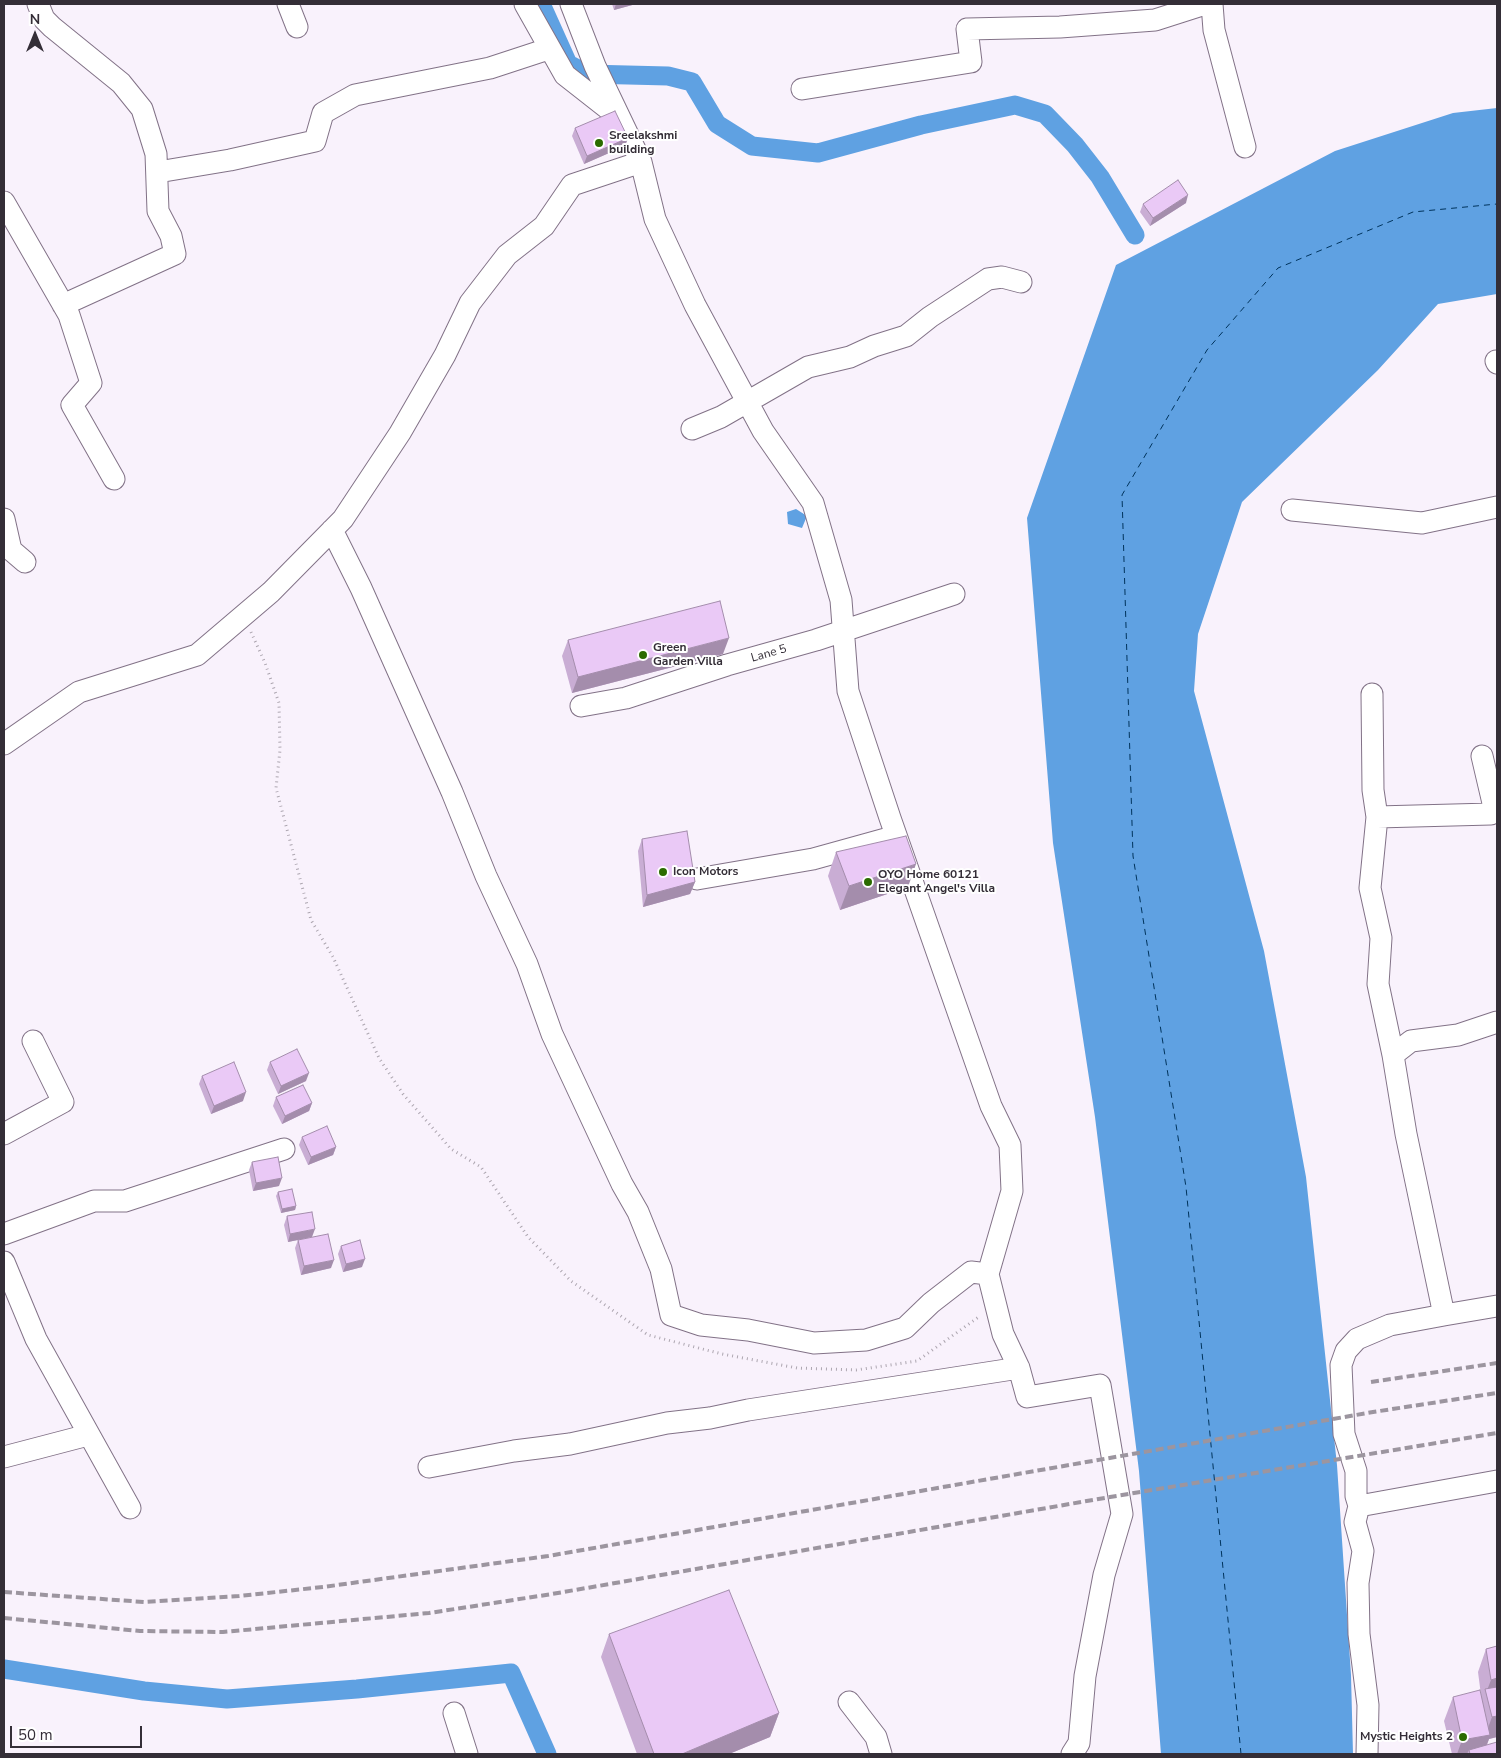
<!DOCTYPE html>
<style>
body{margin:0}
#map{position:relative;width:1501px;height:1758px;overflow:hidden;background:#f9f2fc;font-family:"Nunito Sans",sans-serif}
canvas{display:block}
.frame{position:absolute;inset:0;border:5px solid #342e37;pointer-events:none}
.north{position:absolute;left:10px;top:10px;width:50px;height:50px;-webkit-text-stroke:4px #fff;paint-order:stroke;rotate:0deg;font-size:14px;font-weight:700;line-height:20px;text-align:center;color:#342e37}
.north::after{content:'';display:block;margin:auto;width:18px;height:22px;background:#342e37;clip-path:polygon(50% 0,100% 100%,50% 72%,0 100%)}
.scale{position:absolute;left:10px;top:1726px;width:132px;height:22px;box-sizing:border-box;border:2px solid #342e37;border-top:0;padding-left:6px;font-size:15px;line-height:18px;white-space:nowrap;color:#342e37;-webkit-text-stroke:4px #fff;paint-order:stroke}
</style>
<div id="map">
<canvas width="1501" height="1758"></canvas>
<div class="frame"></div>
<div class="north">N</div>
<div class="scale">50 m</div>
</div>
<script>
const c = document.querySelector('canvas').getContext('2d');
c.lineJoin = 'round';
function paint(path, color) { c.fillStyle = color; c.fill(path, 'evenodd'); }
const shape = rows => new Path2D(rows.map(r => 'M' + r).join(''));
function stroke(path, color, width, dash) { c.strokeStyle = color; c.lineWidth = width; c.lineCap = dash ? 'butt' : 'round'; c.setLineDash(dash || []); c.stroke(path); }
function label(font, color, halo, rows, align = 'center') {
  c.font = font + ' "Nunito Sans",sans-serif'; c.lineWidth = 4; c.setLineDash([]); c.textBaseline = 'middle'; c.strokeStyle = halo; c.fillStyle = color; for (const [text, x, y, turn = 0] of rows) {
    c.save(); c.translate(x, y); c.rotate((+turn || 0) * Math.PI / 180); c.textAlign = isNaN(turn) ? turn : align; if (halo) c.strokeText(text, 0, 0); c.fillText(text, 0, 0); c.restore();
  }
}
const water = shape([
 [1497,108,1497,294,1438,304,1378,370,1242,502,1198,634,1194,691,1264,951,1306,1177,1337,1465,1351,1675,1353,1754,1161,1754,1139,1471,1095,1117,1053,843,1027,518,1116,265,1335,151,1453,113],
 [796,509,807,516,802,528,788,524,787,512]
]);
const canal = shape([
 [541,4,568,64,587,74,668,76,692,82,717,124,752,146,818,153,921,125,1015,105,1045,114,1075,145,1100,177,1135,235],
 [4,1669,144,1691,227,1699,357,1689,511,1673,547,1754]
]);
const ferry = shape([
 [1241,1754,1186,1187,1133,856,1122,495,1207,350,1278,268,1413,212,1497,204]
]);
const path = shape([
 [251,632,265,663,279,703,280,750,276,788,311,920,333,957,379,1058,403,1094,451,1149,481,1167,528,1237,571,1281,648,1335,722,1354,797,1368,856,1370,917,1361,980,1316]
]);
const minor = shape([
 [38,4,44,19,52,27,121,83,142,109,156,154,158,211,171,236,175,254,63,305],
 [288,4,297,27],
 [525,4,565,75,616,115],
 [1212,4,1214,30,1245,147],
 [802,89,971,62,967,29,1060,27,1155,20,1205,4],
 [641,162,655,219,695,305,763,431,813,503,841,600,848,691,890,818,991,1106,1010,1145,1012,1191,988,1274,1003,1334,1019,1368,1027,1397,1100,1385,1122,1514,1104,1575,1085,1676,1079,1743,1072,1754],
 [158,172,230,160,315,141,323,113,355,95,490,68,548,49],
 [4,202,69,315,91,383,72,405,114,479],
 [1496,361,1497,363],
 [692,429,721,417,808,367,850,357,874,346,906,336,930,317,988,279,1002,277,1021,282],
 [1292,510,1422,523,1497,507],
 [4,519,11,550,25,562],
 [332,530,361,588,452,792,486,876,527,964,552,1034,622,1184,638,1212,661,1269,671,1315,701,1325,748,1330,814,1343,866,1340,905,1328,931,1303,971,1272,988,1274],
 [1372,694,1373,790,1377,817,1370,888,1381,938,1378,984,1393,1055,1411,1041,1458,1035,1497,1022],
 [581,706,626,698,727,665,816,640,954,594],
 [4,744,79,692,197,655,271,592,343,519,400,433,445,355,470,303,507,255,544,226,572,185,641,162,595,66,571,4],
 [1377,817,1491,814,1493,803,1482,756],
 [697,879,813,859,896,836],
 [1393,1055,1406,1134,1444,1315,1497,1306],
 [4,1134,63,1102,33,1041],
 [4,1234,94,1201,125,1201,284,1149],
 [4,1262,36,1339,130,1508],
 [4,1457,88,1435],
 [429,1467,514,1451,570,1444,667,1423,710,1418,748,1410,1019,1368],
 [1359,1506,1497,1481],
 [849,1702,876,1737,881,1754],
 [454,1713,467,1754],
 [1367,1754,1368,1705,1359,1634,1358,1583,1363,1551,1355,1522,1359,1506,1356,1496,1356,1471,1344,1434,1341,1365,1346,1351,1357,1339,1390,1325,1444,1315]
]);
const rail = shape([
 [1371,1382,1497,1363],
 [4,1592,144,1602,239,1596,323,1587,548,1556,1373,1412,1497,1393],
 [4,1618,140,1631,223,1632,429,1613,552,1594,1110,1497,1497,1433]
]);
const wall = shape([
 [612,4,636,4,614,10],
 [575,128,628,138,625,146,584,164,572,136],
 [1186,203,1150,226,1140,212,1143,204],
 [568,640,723,654,572,693,562,656],
 [642,839,695,882,690,894,643,907,638,851],
 [836,852,908,887,840,910,828,876],
 [270,1062,306,1081,278,1094,267,1070],
 [202,1076,243,1101,211,1114,199,1084],
 [276,1097,312,1103,309,1111,282,1124,273,1106],
 [302,1137,336,1147,333,1155,308,1165,299,1145],
 [252,1162,279,1186,253,1191,249,1170],
 [278,1192,296,1206,295,1210,281,1213,276,1196],
 [287,1216,312,1237,288,1242,284,1225],
 [298,1240,331,1268,301,1275,295,1248],
 [341,1246,362,1267,343,1272,338,1254],
 [609,1634,779,1713,770,1737,729,1754,637,1754,601,1657],
 [1497,1646,1497,1737,1489,1739,1487,1745,1497,1754,1452,1754,1444,1721,1453,1697,1481,1695,1478,1672,1486,1649]
]);
const shadedWall = shape([
 [616,4,636,4,614,10],
 [628,138,625,146,584,164,587,156],
 [1188,195,1186,203,1150,226,1153,218],
 [729,638,723,654,572,693,578,677],
 [916,864,908,887,840,910,849,886],
 [695,882,690,894,643,907,647,895],
 [309,1073,306,1081,278,1094,281,1086],
 [246,1092,243,1101,211,1114,214,1106],
 [312,1103,309,1111,282,1124,285,1116],
 [336,1147,333,1155,308,1165,311,1157],
 [282,1178,279,1186,253,1191,256,1183],
 [296,1206,295,1210,281,1213,282,1209],
 [315,1229,312,1237,288,1242,290,1234],
 [365,1259,362,1267,343,1272,346,1264],
 [334,1260,331,1268,301,1275,304,1266],
 [1497,1678,1497,1700,1486,1693,1491,1680],
 [779,1713,770,1737,729,1754,682,1754],
 [1497,1716,1497,1737,1489,1739,1483,1754,1469,1750,1467,1754,1457,1754,1462,1740,1485,1736,1492,1717]
]);
const building = shape([
 [615,111,628,138,587,156,575,128,615,111],
 [1178,180,1188,195,1153,218,1143,204,1178,180],
 [720,601,729,638,578,677,568,640,720,601],
 [687,831,695,882,647,895,642,839,687,831],
 [906,836,916,864,849,886,836,852,906,836],
 [297,1049,309,1073,281,1086,270,1062,297,1049],
 [234,1062,246,1092,214,1106,202,1076,234,1062],
 [303,1085,312,1103,285,1116,276,1097,303,1085],
 [327,1126,336,1147,311,1157,302,1137,327,1126],
 [278,1157,282,1178,256,1183,252,1162,278,1157],
 [292,1189,296,1206,282,1209,278,1192,292,1189],
 [312,1212,315,1229,290,1234,287,1216,312,1212],
 [328,1234,334,1260,304,1266,298,1240,328,1234],
 [360,1240,365,1259,346,1264,341,1246,360,1240],
 [729,1590,779,1713,682,1754,654,1754,609,1634,729,1590],
 [1497,1646,1497,1678,1491,1680,1486,1649,1497,1646],
 [1497,1687,1497,1716,1492,1717,1485,1689,1497,1687],
 [1480,1690,1490,1735,1462,1740,1453,1697,1480,1690],
 [1497,1742,1497,1754,1470,1754,1469,1750,1497,1742]
]);
const markers = [
 [599,143,5,"#2b6b00"],
 [643,655,5,"#2b6b00"],
 [663,872,5,"#2b6b00"],
 [868,882,5,"#2b6b00"],
 [1463,1737,5,"#2b6b00"]
];
const poiNames = [
 ["Sreelakshmi",609,136],
 ["building",609,150],
 ["Green",653,648],
 ["Garden Villa",653,662],
 ["Icon Motors",673,872],
 ["OYO Home 60121",878,875],
 ["Elegant Angel's Villa",878,889],
 ["Mystic Heights 2",1453,1737,"right"]
];
const streetNames = [
 ["Lane 5",769,654,-16]
];
paint(water, '#5fa1e2');
stroke(canal, '#5fa1e2', 19);
stroke(ferry, '#00335c', 1, [6, 5]);
stroke(minor, '#827287', 23);
stroke(path, '#ada6b0', 3, [1, 4]);
stroke(minor, '#fff', 21);
stroke(rail, '#9c959f', 4, [8, 4]);
paint(wall, '#c9add4');
paint(shadedWall, '#a48dac');
paint(building, '#eac9f6');
stroke(building, '#a48dac', 1);
for (const [x, y, r, color] of markers) { const dot = new Path2D(); dot.arc(x, y, r, 0, 2 * Math.PI); c.fillStyle = color; c.fill(dot); stroke(dot, '#fff', 2); }
label('bold 12px', '#342e37', '#fff', poiNames, 'left');
label('12px', '#342e37', '#fff', streetNames);
</script>
